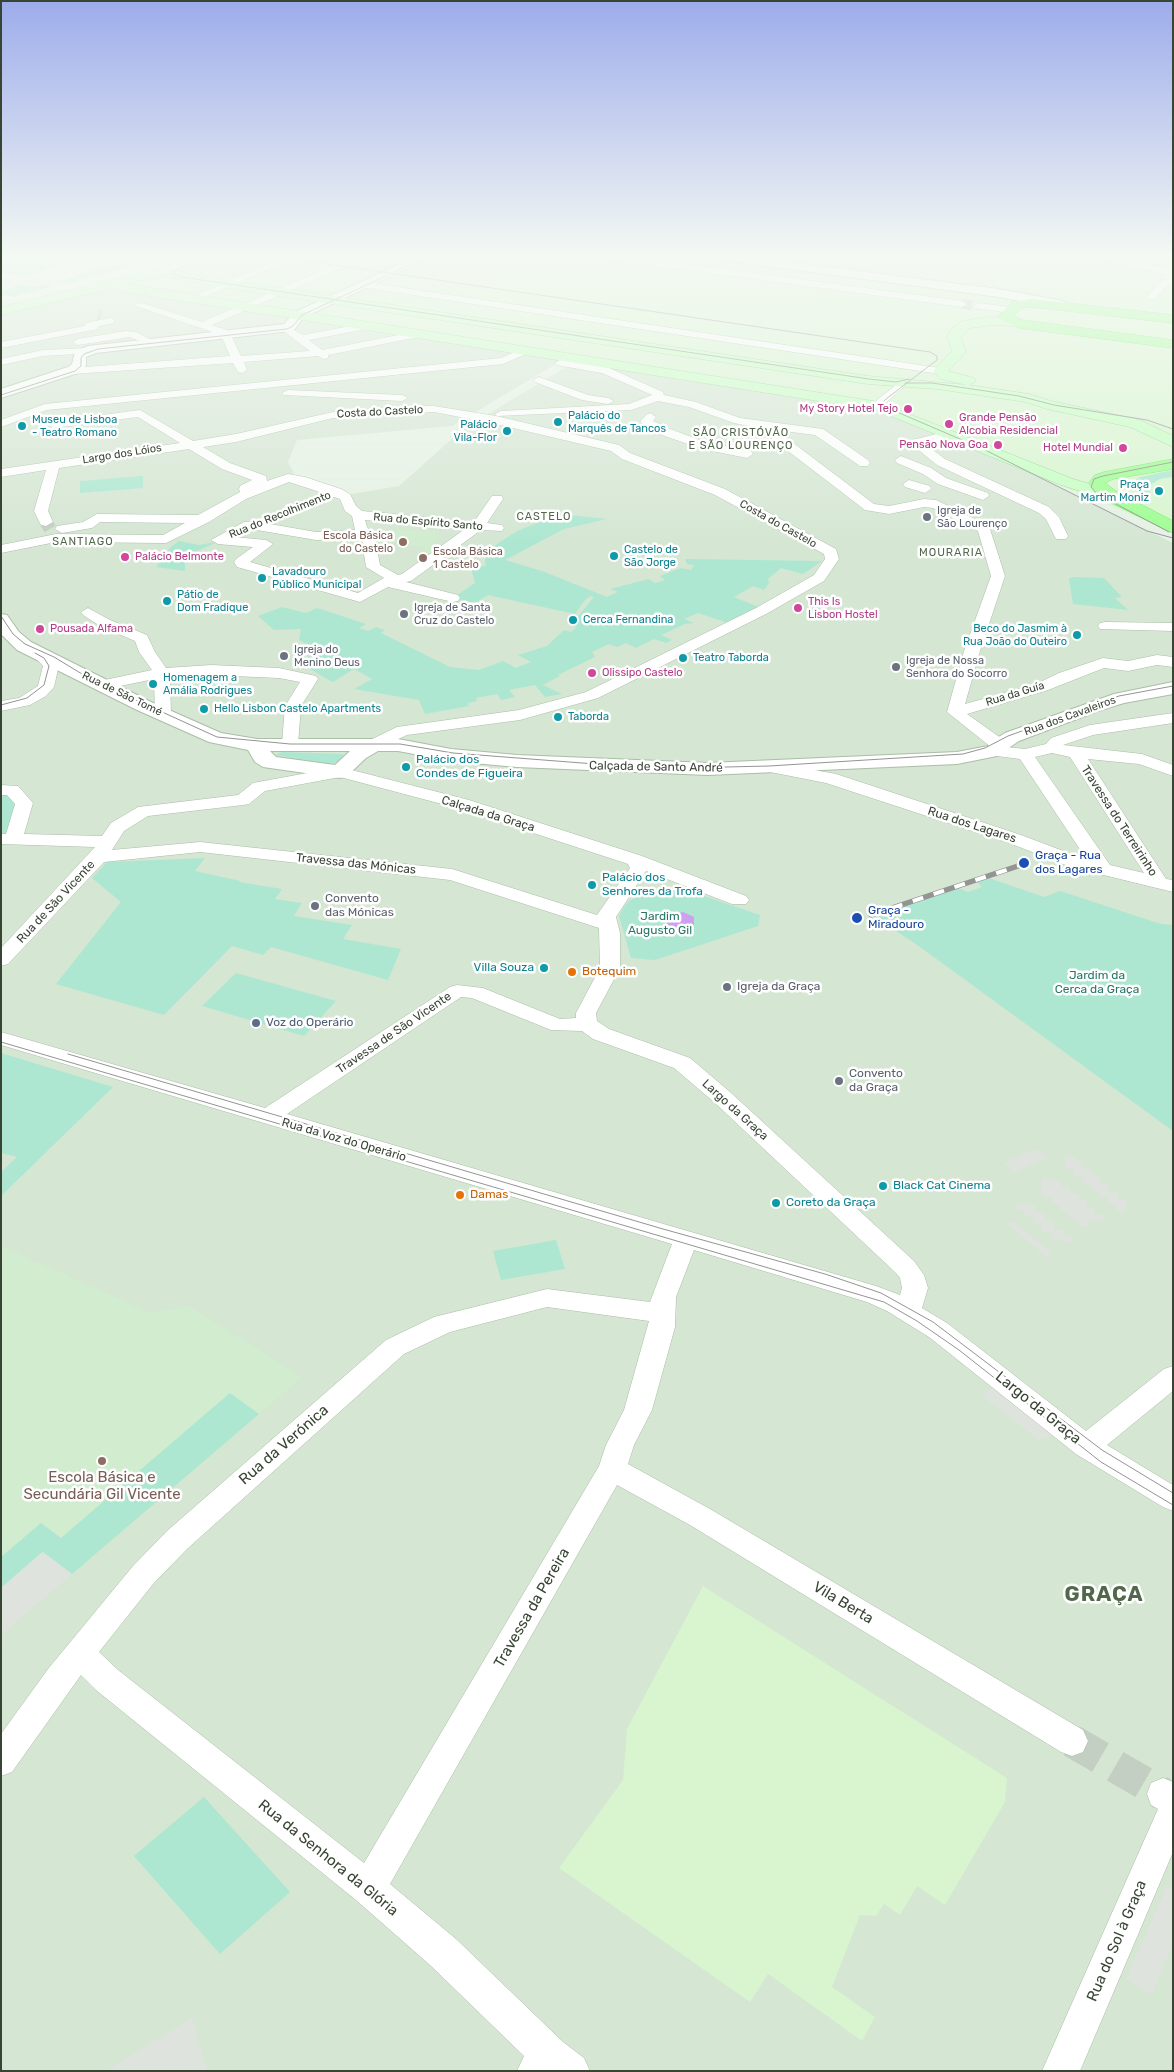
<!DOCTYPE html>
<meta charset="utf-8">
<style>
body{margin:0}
#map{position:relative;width:1174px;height:2072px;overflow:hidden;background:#e6f2e5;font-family:Rubik,sans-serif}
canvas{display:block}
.frame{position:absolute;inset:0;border:2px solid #384534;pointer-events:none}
</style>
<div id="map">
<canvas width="1174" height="2072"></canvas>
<div class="frame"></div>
</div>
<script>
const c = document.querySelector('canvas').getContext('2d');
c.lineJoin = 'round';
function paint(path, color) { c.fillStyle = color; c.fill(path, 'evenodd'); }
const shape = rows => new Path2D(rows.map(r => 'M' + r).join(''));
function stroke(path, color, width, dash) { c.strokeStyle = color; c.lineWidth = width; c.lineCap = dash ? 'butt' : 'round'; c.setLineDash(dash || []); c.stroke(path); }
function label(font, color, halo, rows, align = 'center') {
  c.font = font + ' Rubik,sans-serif'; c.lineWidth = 5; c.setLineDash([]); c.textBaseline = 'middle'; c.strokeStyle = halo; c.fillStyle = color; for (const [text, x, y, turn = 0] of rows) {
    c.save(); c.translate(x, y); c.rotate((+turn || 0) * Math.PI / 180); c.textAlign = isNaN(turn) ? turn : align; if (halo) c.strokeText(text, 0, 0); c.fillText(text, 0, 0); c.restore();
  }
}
const residential = shape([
 [1094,255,1173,255,1173,268,1162,270],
 [108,285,566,358,452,426,297,440,288,462,294,473,243,494,288,481,339,496,399,486,463,429,576,361,878,407,999,457,1173,543,1173,2071,1,2071,1,311]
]);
const commercial = shape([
 [217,255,1094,255,1162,270,1167,287,1173,288,1173,532,1064,487,997,453,872,403,114,285,160,274,166,275],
 [703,1586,1007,1778,1005,1802,945,1905,917,1886,900,1915,884,1904,876,1916,860,1915,832,1987,875,2017,862,2041,768,1974,750,2002,559,1868,623,1780,627,1729]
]);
const education = shape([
 [391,529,436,531,435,535,441,536,433,544,448,547,438,554,422,551,425,548,391,542,373,544,371,536,391,535],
 [1,1246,151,1313,189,1306,302,1377,1,1635]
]);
const green = shape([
 [12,255,39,255,73,260,26,277,1,273,1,258],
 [112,263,136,266,65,284,60,282],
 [22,284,36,287,42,284,55,286,13,297,1,294,1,292],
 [1173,470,1173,477,1160,479,1148,486,1150,493,1139,495,1132,487,1132,483,1140,477],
 [143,476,143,488,80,493,80,481],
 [560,514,607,519,564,529,505,560,542,571,607,597,618,592,610,589,649,579,655,583,665,580,660,576,681,568,691,570,694,565,687,564,685,559,822,561,803,574,781,568,768,579,769,583,764,590,753,586,734,597,761,608,728,623,698,613,684,619,694,623,685,624,661,635,672,640,666,643,654,639,636,648,626,643,617,647,609,644,592,652,595,657,558,675,560,676,543,685,562,694,545,697,535,685,509,690,515,697,501,700,497,694,476,698,477,701,468,703,469,706,425,714,419,700,354,689,372,679,354,669,333,682,327,679,307,667,310,645,299,640,301,629,274,630,258,616,282,607,306,613,317,608,366,624,359,628,368,631,376,627,385,630,381,633,450,667,479,670,503,661,516,668,531,662,518,655,547,646,564,630,571,632,577,627,571,625,594,597,590,596,585,600,575,614,488,595,475,603,453,598,475,583,471,567,486,566,485,562,486,555,497,544,517,531],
 [179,541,199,545,220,541,199,550,185,559,185,571,156,567,171,547],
 [1072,577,1104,578,1122,597,1115,598,1128,610,1073,604,1069,579],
 [282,752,342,754,344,755,337,762,330,764,275,755],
 [1,793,9,793,20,801,9,834,1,834],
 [205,858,195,871,240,881,239,882,282,889,275,899,302,903,294,916,352,925,343,939,401,949,388,980,271,947,263,955,232,946,164,1015,56,984,121,902,92,878,107,862],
 [989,878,1044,897,1060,891,1161,924,1173,925,1173,1131,916,944,874,917,958,888,968,892,982,887,977,882],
 [671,888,689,891,760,915,758,926,655,960,631,958,619,916,624,907,629,901,641,895],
 [236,973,336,1001,304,1036,202,1006],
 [1,1053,113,1087,1,1196,1,1172,17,1157,1,1153],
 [556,1240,565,1269,501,1280,493,1251],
 [230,1393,259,1414,72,1574,42,1552,1,1588,1,1557,41,1523,61,1538],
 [204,1797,290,1892,220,1954,134,1856]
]);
const parking = shape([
 [1036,1148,1047,1158,1014,1173,1003,1163],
 [1065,1155,1075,1156,1075,1161,1083,1162,1083,1169,1091,1170,1092,1176,1100,1177,1100,1183,1108,1185,1108,1191,1118,1193,1118,1199,1126,1200,1126,1212,1117,1211,1117,1205,1108,1204,1108,1198,1100,1197,1099,1191,1091,1190,1091,1184,1083,1183,1083,1177,1074,1176,1074,1170,1065,1168],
 [1042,1178,1061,1181,1061,1186,1070,1187,1070,1193,1079,1194,1079,1199,1087,1200,1087,1207,1094,1208,1095,1214,1103,1215,1103,1221,1088,1219,1088,1227,1078,1226,1078,1220,1069,1218,1068,1212,1060,1211,1059,1205,1051,1203,1051,1197,1042,1196],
 [1017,1203,1036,1206,1035,1212,1046,1214,1045,1220,1054,1221,1054,1228,1064,1230,1064,1236,1072,1237,1071,1243,1051,1239,1051,1233,1042,1231,1042,1225,1033,1224,1033,1218,1024,1216,1024,1210,1017,1209],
 [1012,1220,1053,1254,1046,1257,1006,1223],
 [993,1387,1056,1435,1038,1440,981,1395],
 [43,1552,72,1574,1,1635,1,1588],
 [1167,1885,1173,1888,1173,1943,1152,1995,1126,1979],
 [192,2017,207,2071,106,2071]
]);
const water = shape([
 [683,912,694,917,694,925,678,929,667,924,667,916]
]);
const minorTunnelFar2 = shape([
 [962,304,978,306],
 [98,315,101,316]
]);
const minorTunnelFar1 = shape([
 [46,522,50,529]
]);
const minorTunnel = shape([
 [1072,1741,1163,1794]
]);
const minor = shape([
 [199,255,212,255,165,274,157,272,199,255],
 [289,255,302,255,195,301,187,299,289,255],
 [358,255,370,255,212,325,229,331,241,356,310,351,282,330,281,328,286,325,303,335,366,323,371,326,366,329,309,340,322,350,419,331,424,334,423,336,328,355,328,358,324,359,318,356,244,362,247,370,242,373,238,372,233,363,72,374,67,371,72,368,230,356,221,335,133,305,142,303,202,322,358,255],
 [594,255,618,255,962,301,967,304,962,307,599,258,594,255],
 [792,255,803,255,785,267,779,267,779,263,792,255],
 [1084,255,1101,255,1173,270,1173,276,1084,255],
 [1173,278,1173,284,1167,285,1155,299,1149,299,1147,297,1161,281,1173,278],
 [363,282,940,368,945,371,940,374,360,287,360,283,363,282],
 [978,303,1010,307,1015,310,1010,313,974,308,973,306,978,303],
 [110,318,114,319,114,323,99,326,98,329,1,348,1,342,85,326,86,323,110,318],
 [125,331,136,332,155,342,150,345,130,337,78,345,73,342,78,339,125,331],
 [88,348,93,351,92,353,43,356,1,365,1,359,43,350,88,348],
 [524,348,528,349,528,353,503,364,47,410,1,427,1,420,45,404,501,358,524,348],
 [560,360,609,368,663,392,664,395,696,402,740,418,823,429,868,460,870,463,868,466,860,466,815,435,776,430,874,504,889,506,924,499,936,500,989,526,1005,576,980,651,965,704,1036,684,1059,673,1103,658,1128,661,1157,655,1173,657,1173,667,1157,665,1128,671,1104,668,1048,690,967,714,1005,741,1007,745,1006,747,1025,749,1046,744,1051,738,1090,725,1173,713,1173,723,1093,735,1063,745,1142,754,1173,765,1173,776,1139,764,1088,759,1166,879,1173,880,1173,892,1071,867,1009,843,826,783,765,771,762,767,765,763,771,762,836,774,1021,835,1087,860,1020,759,989,755,987,751,991,747,947,712,964,651,991,576,978,531,933,508,924,507,889,514,865,510,758,428,734,423,689,407,658,401,631,410,497,416,495,414,501,411,629,404,652,395,602,373,556,365,555,363,560,360],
 [1052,753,1070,757,1144,873,1110,865,1035,757,1052,753],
 [539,377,588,395,608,398,614,401,608,404,582,400,535,382,533,380,539,377],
 [901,381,907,384,905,386,880,408,872,408,872,404,901,381],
 [288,390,402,395,408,398,402,401,284,395,282,393,288,390],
 [407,406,434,406,496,416,619,445,630,453,725,489,836,549,839,559,824,581,766,614,598,698,520,720,407,735,372,751,366,750,364,746,366,742,397,727,519,710,586,692,756,608,814,575,825,559,824,554,715,495,622,459,611,451,496,424,434,412,333,418,236,442,203,447,230,463,266,476,267,481,288,474,305,477,341,489,350,494,356,506,362,511,474,522,492,496,502,496,503,499,487,523,502,525,504,528,502,531,481,530,411,581,406,582,458,595,460,598,458,601,453,602,388,587,360,602,237,567,234,562,236,559,253,547,218,544,211,540,244,522,255,521,323,493,289,482,246,499,209,522,166,543,56,542,1,553,1,545,56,534,163,535,185,523,100,522,92,528,62,533,55,529,57,526,83,522,97,514,198,515,240,492,239,489,240,486,252,480,222,469,189,449,59,468,48,511,53,522,46,526,41,525,34,511,46,470,1,477,1,469,180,443,138,417,53,428,47,424,49,422,140,410,193,441,236,434,333,412,407,406],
 [334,497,340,499,345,511,352,516,355,530,316,532,270,524,334,497],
 [365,520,465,529,402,574,398,575,380,565,378,554,380,550,373,534,367,527,365,520],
 [251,529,316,540,361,538,366,550,364,554,366,567,384,578,358,593,250,562,273,544,266,540,234,537,251,529],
 [650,413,656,417,653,421,670,429,705,442,751,451,753,454,747,458,702,449,662,435,640,422,646,415,650,413],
 [949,431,955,435,953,438,925,444,945,459,1049,507,1059,517,1068,536,1066,539,1056,539,1046,519,1039,513,937,465,910,443,912,440,949,431],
 [901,456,931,468,946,478,988,493,989,496,983,500,938,484,923,474,897,463,895,460,901,456],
 [909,480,930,486,931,489,925,493,905,487,903,484,909,480],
 [88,608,110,620,147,635,155,652,166,668,211,665,279,668,316,676,318,679,301,706,298,744,296,748,290,749,284,748,282,744,285,706,300,682,279,678,211,675,170,677,171,715,163,720,155,715,154,679,101,690,95,688,93,685,95,682,152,670,139,652,135,641,100,626,83,615,81,612,88,608],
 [1105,622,1173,623,1173,631,1100,629,1098,626,1100,623,1105,622],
 [38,647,43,649,59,665,54,687,46,696,30,705,1,711,1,701,19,698,38,686,43,666,30,652,38,647],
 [340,767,469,800,642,856,746,896,749,900,746,904,732,904,646,871,616,917,620,933,620,968,596,1013,597,1021,609,1029,690,1058,730,1092,914,1261,924,1275,928,1288,922,1308,947,1323,1086,1431,1164,1369,1173,1366,1173,1391,1107,1445,1173,1485,1173,1511,1163,1507,1076,1454,929,1337,887,1311,867,1302,694,1250,676,1297,675,1327,652,1410,634,1445,628,1464,710,1509,1083,1730,1088,1741,1083,1752,1072,1756,1061,1752,690,1525,617,1485,390,1884,456,1939,563,2042,584,2058,590,2071,517,2071,524,2056,430,1965,356,1900,96,1690,81,1675,12,1772,1,1776,1,1734,48,1669,133,1566,167,1531,386,1340,434,1317,547,1289,650,1302,672,1244,1,1045,1,1032,265,1108,450,987,457,985,483,988,560,1019,576,1018,576,1013,600,968,599,928,450,880,200,852,104,862,8,964,1,966,1,948,95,847,1,844,1,834,6,834,15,804,7,795,1,795,1,785,18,786,33,803,24,834,102,836,111,823,138,807,238,795,253,783,340,767],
 [340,777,457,808,628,864,630,868,597,915,452,869,200,842,112,850,124,831,148,816,243,805,249,804,265,791,340,777],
 [461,997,472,998,551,1030,582,1031,593,1039,674,1068,714,1102,896,1273,900,1278,902,1288,900,1295,876,1286,287,1114,461,997],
 [547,1307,649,1321,624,1410,606,1445,599,1466,364,1863,118,1670,99,1652,153,1584,187,1549,404,1354,450,1332,547,1307],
 [1163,1778,1173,1782,1173,1852,1080,2071,1042,2071,1158,1809,1151,1805,1147,1794,1151,1783,1163,1778]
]);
const tertiary = shape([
 [420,255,435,255,303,318,295,329,290,331,96,353,86,357,86,366,78,373,1,398,1,389,68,367,72,364,75,352,88,346,284,324,295,312,420,255],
 [701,255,732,255,999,289,1063,301,1069,305,1063,309,999,297,707,258,701,255],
 [1,614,7,615,19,632,31,642,151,702,221,733,257,739,398,739,451,749,517,755,708,763,957,752,988,746,992,741,1005,733,1114,694,1173,682,1173,694,1124,703,1098,711,1019,741,1007,749,1002,755,957,764,708,775,517,767,451,761,398,751,378,751,366,758,347,776,340,778,263,767,255,762,248,750,209,742,137,710,17,650,1,634,1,614],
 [270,751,350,751,335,765,276,757,270,751]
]);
const secondary = shape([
 [162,268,219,279,868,376,967,385,941,379,933,371,952,351,947,337,950,331,960,322,978,318,995,317,1019,320,1024,321,1026,324,1024,327,995,325,970,328,961,337,966,352,948,371,974,378,976,381,969,385,1029,394,1051,401,1140,420,1173,436,1173,447,1130,427,1047,409,1026,402,937,389,868,384,219,287,162,276,126,284,879,402,1073,479,1117,492,1119,496,1117,500,1111,501,1061,485,876,410,118,291,112,288,1,315,1,307,162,268]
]);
const primary = shape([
 [1032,299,1173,315,1173,323,1032,307,1021,308,1013,316,1022,320,1173,340,1173,348,1019,328,997,317,1012,302,1032,299],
 [1173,459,1173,469,1113,479,1105,483,1117,492,1173,521,1173,533,1105,500,1088,484,1095,475,1104,472,1173,459]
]);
const tram = shape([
 [209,255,175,269,172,273,182,277,869,379,896,382,909,379],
 [266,255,930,352,937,356,937,360,886,399,881,404,883,406,981,448,1147,531,1173,538],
 [905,383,932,383,1019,396,1054,405,1147,420,1173,429],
 [1,395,75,371,81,366,81,358,84,354,98,349,287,329,293,326,302,315,431,255],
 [1169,532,1097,494,1091,487,1094,479,1103,476,1173,462],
 [1,616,13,634,25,644,54,657,92,680,217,737,290,744,400,744,453,753,608,765,683,768,769,766,963,754,985,748,1008,736,1119,696,1173,686],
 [1,705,27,698,44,685,49,666,44,658,35,653],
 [1,1042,884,1302,917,1321,959,1350,1101,1462,1173,1505],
 [68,1054,663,1229,825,1274,881,1293,933,1322,1102,1450,1173,1493]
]);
const rail = shape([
 [871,915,1018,866]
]);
const markers = [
 [908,409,5,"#d1479c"],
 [558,422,5,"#0f9aa8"],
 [949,424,5,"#d1479c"],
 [22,426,5,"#0f9aa8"],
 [507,431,5,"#0f9aa8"],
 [998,445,5,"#d1479c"],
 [1123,448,5,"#d1479c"],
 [1159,491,5,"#0f9aa8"],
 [927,517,5,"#6b7280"],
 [403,542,5,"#8d6e63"],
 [614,556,5,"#0f9aa8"],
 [125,557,5,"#d1479c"],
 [423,558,5,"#8d6e63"],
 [262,578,5,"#0f9aa8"],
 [167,601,5,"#0f9aa8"],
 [798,608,5,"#d1479c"],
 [404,614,5,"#6b7280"],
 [573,620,5,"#0f9aa8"],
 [40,629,5,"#d1479c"],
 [1077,635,5,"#0f9aa8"],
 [284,656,5,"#6b7280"],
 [683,658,5,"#0f9aa8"],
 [896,667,5,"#6b7280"],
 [592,673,5,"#d1479c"],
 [153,684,5,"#0f9aa8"],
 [204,709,5,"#0f9aa8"],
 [558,717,5,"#0f9aa8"],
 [406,767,5,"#0f9aa8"],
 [1024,863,6,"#1a4fb4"],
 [592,885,5,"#0f9aa8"],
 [315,906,5,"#6b7280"],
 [857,918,6,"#1a4fb4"],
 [544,968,5,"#0f9aa8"],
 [572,972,5,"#e8710a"],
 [727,987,5,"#6b7280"],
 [256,1023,5,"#5c6f8a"],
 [839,1081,5,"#6b7280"],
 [883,1186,5,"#0f9aa8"],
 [460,1195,5,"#e8710a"],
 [776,1203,5,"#0f9aa8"],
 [102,1461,5,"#8d6e63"]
];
const farHotelnames = [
 ["My Story Hotel Tejo",898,409,"right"],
 ["Grande Pensão",959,418],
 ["Alcobia Residencial",959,431],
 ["Pensão Nova Goa",988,445,"right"],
 ["Hotel Mundial",1113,448,"right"],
 ["Palácio Belmonte",135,557],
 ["This Is",808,602],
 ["Lisbon Hostel",808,615],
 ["Pousada Alfama",50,629],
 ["Olissipo Castelo",602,673]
];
const farStreetnames = [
 ["Costa do Castelo",380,412,-3],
 ["Largo dos Lóios",122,454,-9],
 ["Rua do Recolhimento",280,515,-22],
 ["Rua do Espírito Santo",428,522,5],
 ["Costa do Castelo",778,524,29],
 ["Rua de São Tomé",122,694,26],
 ["Rua da Guía",1015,694,-17],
 ["Rua dos Cavaleiros",1070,716,-20]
];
const farCulturenames = [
 ["Palácio do",568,416],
 ["Marquês de Tancos",568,429],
 ["Museu de Lisboa",32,420],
 ["- Teatro Romano",32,433],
 ["Palácio",497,425,"right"],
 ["Vila-Flor",497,438,"right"],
 ["Praça",1149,485,"right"],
 ["Martim Moniz",1149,498,"right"],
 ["Castelo de",624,550],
 ["São Jorge",624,563],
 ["Lavadouro",272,572],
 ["Público Municipal",272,585],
 ["Pátio de",177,595],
 ["Dom Fradique",177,608],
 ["Cerca Fernandina",583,620],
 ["Beco do Jasmim à",1067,629,"right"],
 ["Rua João do Outeiro",1067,642,"right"],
 ["Teatro Taborda",693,658],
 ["Homenagem a",163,678],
 ["Amália Rodrigues",163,691],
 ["Hello Lisbon Castelo Apartments",214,709],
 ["Taborda",568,717]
];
const farNeighbourhoodnames = [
 ["SÃO CRISTÓVÃO",741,433],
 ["E SÃO LOURENÇO",741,446],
 ["CASTELO",544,517],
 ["SANTIAGO",83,542],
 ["MOURARIA",951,553]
];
const farWorshipnames = [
 ["Igreja de",937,511],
 ["São Lourenço",937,524],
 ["Igreja de Santa",414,608],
 ["Cruz do Castelo",414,621],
 ["Igreja do",294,650],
 ["Menino Deus",294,663],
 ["Igreja de Nossa",906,661],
 ["Senhora do Socorro",906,674]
];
const farEducationnames = [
 ["Escola Básica",393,536],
 ["do Castelo",393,549],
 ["Escola Básica",433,552,"left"],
 ["1 Castelo",433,565,"left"]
];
const cultureNames = [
 ["Palácio dos",416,760],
 ["Condes de Figueira",416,774],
 ["Palácio dos",602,878],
 ["Senhores da Trofa",602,892],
 ["Villa Souza",534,968,"right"],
 ["Black Cat Cinema",893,1186],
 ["Coreto da Graça",786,1203]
];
const streetNames = [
 ["Calçada de Santo André",656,767,1],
 ["Calçada da Graça",488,814,17],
 ["Travessa do Terreirinho",1119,821,57],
 ["Rua dos Lagares",972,825,18],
 ["Travessa das Mónicas",356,864,6],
 ["Rua de São Vicente",56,902,-47],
 ["Travessa de São Vicente",394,1033,-34],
 ["Largo da Graça",735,1110,42],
 ["Rua da Voz do Operário",344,1140,16]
];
const transitNames = [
 ["Graça - Rua",1035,856],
 ["dos Lagares",1035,870],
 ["Graça -",868,911],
 ["Miradouro",868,925]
];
const worshipNames = [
 ["Convento",325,899],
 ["das Mónicas",325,913],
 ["Igreja da Graça",737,987],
 ["Convento",849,1074],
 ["da Graça",849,1088]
];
const parkNames = [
 ["Jardim",660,917],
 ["Augusto Gil",660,931],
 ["Jardim da",1097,976],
 ["Cerca da Graça",1097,990]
];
const foodNames = [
 ["Botequim",582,972],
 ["Damas",470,1195]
];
const serviceNames = [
 ["Voz do Operário",266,1023]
];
const nearStreetnames = [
 ["Largo da Graça",1038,1408,39],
 ["Rua da Verónica",284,1445,-41],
 ["Vila Berta",843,1603,31],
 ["Travessa da Pereira",532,1608,-60],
 ["Rua da Senhora da Glória",328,1858,39],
 ["Rua do Sol à Graça",1117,1941,-67]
];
const nearEducationnames = [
 ["Escola Básica e",102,1478],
 ["Secundária Gil Vicente",102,1495]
];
const nearDistrictnames = [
 ["GRAÇA",1104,1595]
];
paint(residential, '#d5e6d3');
paint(commercial, '#d8f5cf');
paint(education, '#d1ecce');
paint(green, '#ade7d1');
paint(parking, '#dee3dd');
paint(water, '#cea0f0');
stroke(minorTunnelFar2, '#c3cfc2', 10, [10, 5]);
stroke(minorTunnelFar1, '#c3cfc2', 13, [13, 6]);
stroke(minorTunnel, '#c3cfc2', 33, [33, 17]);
stroke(minor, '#abbea7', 1);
stroke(tertiary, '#abbea7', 2);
stroke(secondary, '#97d092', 1);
stroke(primary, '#72e461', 1);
paint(minor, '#fff');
paint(tertiary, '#fff');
paint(secondary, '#c6ffc2');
paint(primary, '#9efe92');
stroke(tram, '#949494', 1);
stroke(rail, '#949494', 5.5);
stroke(rail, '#fff', 4, [11]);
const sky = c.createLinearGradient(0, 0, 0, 545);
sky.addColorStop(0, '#9daceb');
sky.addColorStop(0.47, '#f4f9f3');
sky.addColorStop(1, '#f4f9f300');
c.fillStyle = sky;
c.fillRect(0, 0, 1174, 545);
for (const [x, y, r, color] of markers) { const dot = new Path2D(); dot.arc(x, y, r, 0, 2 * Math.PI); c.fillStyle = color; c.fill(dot); stroke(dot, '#fff', 2); }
label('11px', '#b23c85', '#fff', farHotelnames, 'left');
label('11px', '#384534', '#fff', farStreetnames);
label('11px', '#0d838f', '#fff', farCulturenames, 'left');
c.letterSpacing = '1px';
label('11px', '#52674b', '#fff', farNeighbourhoodnames);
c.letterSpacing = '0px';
label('11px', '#5b616d', '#fff', farWorshipnames, 'left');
label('11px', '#785e54', '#fff', farEducationnames, 'right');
label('12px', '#0d838f', '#fff', cultureNames, 'left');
label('12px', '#384534', '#fff', streetNames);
label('12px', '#164399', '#fff', transitNames, 'left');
label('12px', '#5b616d', '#fff', worshipNames, 'left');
label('12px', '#287666', '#fff', parkNames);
label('12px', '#c56008', '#fff', foodNames, 'left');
label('12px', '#4e5e75', '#fff', serviceNames, 'left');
label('15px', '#384534', '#fff', nearStreetnames);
label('15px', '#785e54', '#fff', nearEducationnames);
c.letterSpacing = '1px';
label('bold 21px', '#52674b', '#fff', nearDistrictnames);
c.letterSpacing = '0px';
</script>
